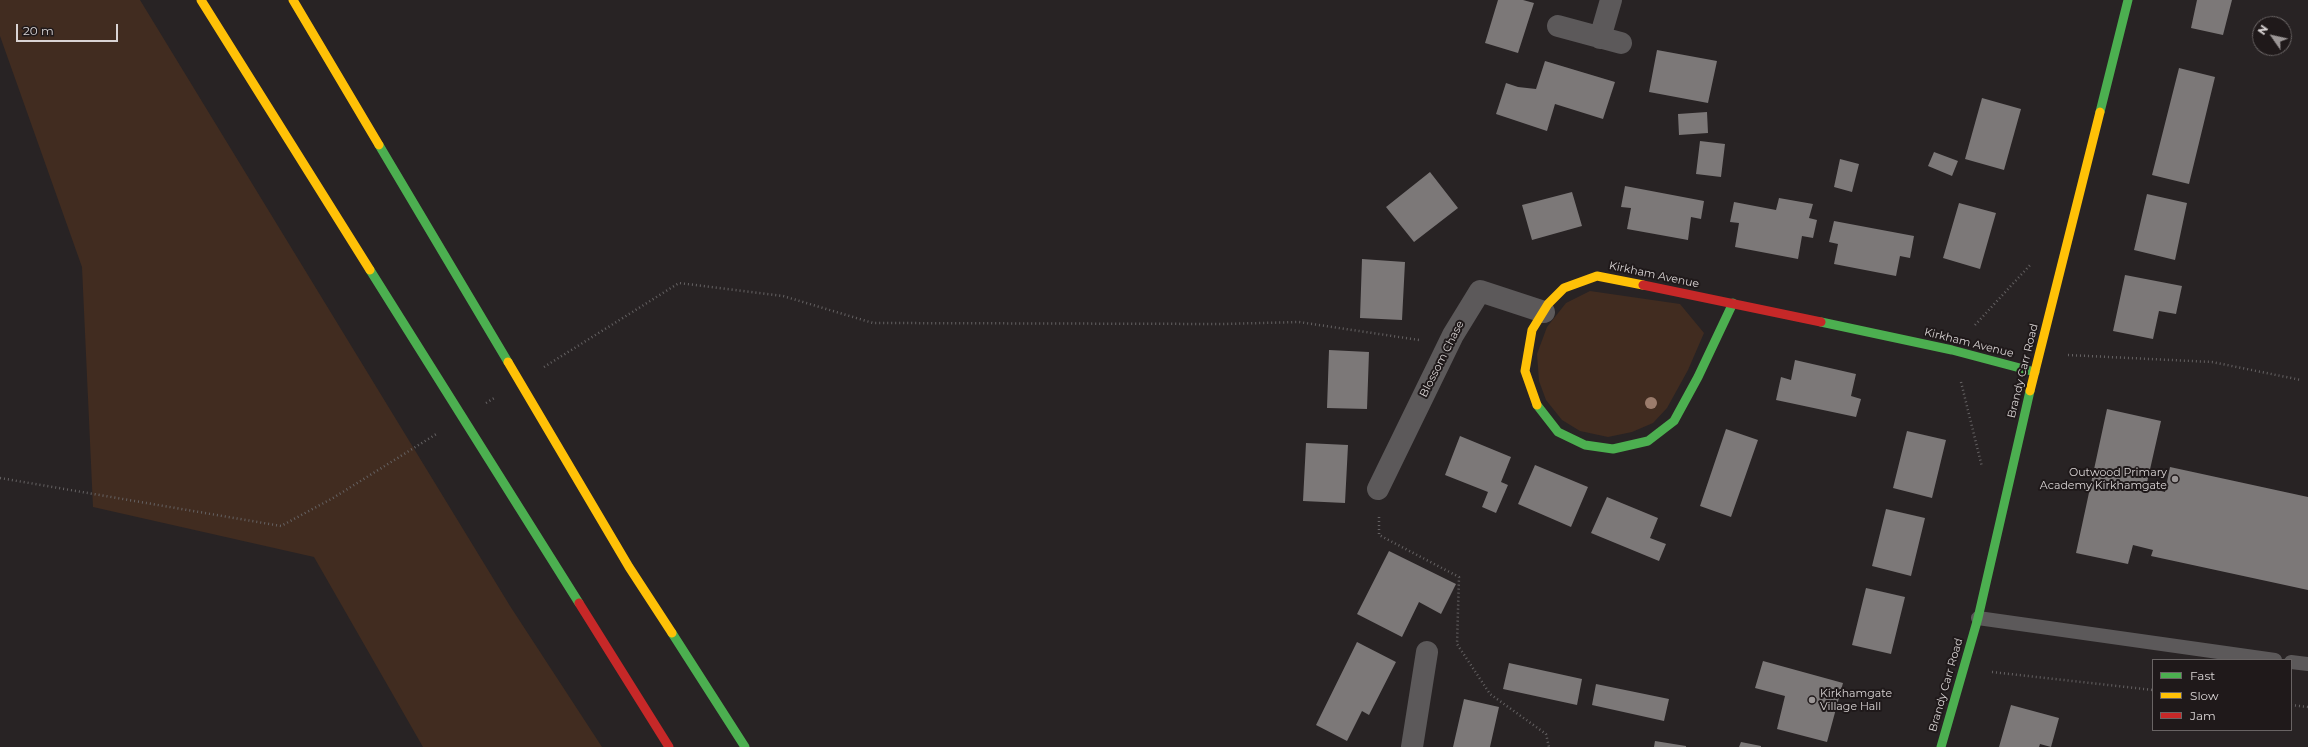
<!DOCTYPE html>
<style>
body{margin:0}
#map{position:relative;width:2308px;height:747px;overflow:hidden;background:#282324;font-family:Montserrat,sans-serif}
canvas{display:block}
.legend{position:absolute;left:2152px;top:659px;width:140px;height:72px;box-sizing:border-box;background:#1f191a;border:1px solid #696464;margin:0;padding:5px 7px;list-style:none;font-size:12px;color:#d9d4d4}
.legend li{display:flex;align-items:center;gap:8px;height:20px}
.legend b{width:20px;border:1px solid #696464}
.north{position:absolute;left:2252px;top:16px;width:40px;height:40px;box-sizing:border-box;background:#1f191a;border:1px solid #696464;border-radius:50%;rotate:304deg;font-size:11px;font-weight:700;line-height:16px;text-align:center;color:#d9d4d4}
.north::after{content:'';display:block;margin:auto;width:14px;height:18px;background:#9b9696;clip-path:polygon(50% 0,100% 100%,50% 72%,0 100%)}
.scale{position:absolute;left:16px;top:24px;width:102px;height:18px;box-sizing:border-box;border:2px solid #d9d4d4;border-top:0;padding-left:5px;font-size:12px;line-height:14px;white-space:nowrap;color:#d9d4d4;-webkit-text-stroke:3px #1f191a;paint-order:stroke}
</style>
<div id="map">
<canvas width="2308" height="747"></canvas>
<ul class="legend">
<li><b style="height:5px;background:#4caf50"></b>Fast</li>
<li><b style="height:5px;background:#ffc107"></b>Slow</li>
<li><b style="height:5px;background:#c62828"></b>Jam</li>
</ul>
<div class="north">N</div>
<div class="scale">20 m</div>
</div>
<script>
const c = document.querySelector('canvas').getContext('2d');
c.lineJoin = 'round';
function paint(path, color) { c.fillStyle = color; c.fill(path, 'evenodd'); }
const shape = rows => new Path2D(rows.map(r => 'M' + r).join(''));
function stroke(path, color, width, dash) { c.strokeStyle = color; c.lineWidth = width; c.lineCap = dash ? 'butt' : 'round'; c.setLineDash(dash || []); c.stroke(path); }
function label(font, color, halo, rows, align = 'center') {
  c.font = font + ' Montserrat,sans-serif'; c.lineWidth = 4; c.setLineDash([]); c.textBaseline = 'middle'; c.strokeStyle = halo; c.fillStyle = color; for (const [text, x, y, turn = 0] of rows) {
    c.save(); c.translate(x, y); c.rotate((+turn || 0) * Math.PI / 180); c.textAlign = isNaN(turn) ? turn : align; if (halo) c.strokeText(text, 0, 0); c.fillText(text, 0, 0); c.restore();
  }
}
const green = shape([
 [0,0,140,0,510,606,602,747,423,747,314,557,93,507,82,267,0,36],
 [1590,291,1680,304,1704,333,1688,370,1667,408,1653,423,1632,432,1608,437,1580,431,1562,420,1546,400,1539,381,1537,354,1547,327,1566,303]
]);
const building = shape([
 [1498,0,1523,0,1534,3,1518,53,1485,43],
 [2197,0,2232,0,2223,35,2191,28],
 [1657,50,1717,61,1708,103,1649,92],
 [1545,61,1615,82,1603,119,1555,104,1547,131,1496,114,1506,83,1518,87,1536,89],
 [2179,68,2215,77,2189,184,2152,175],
 [1982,98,2021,109,2004,170,1965,159],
 [1707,112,1708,133,1679,135,1678,114],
 [1700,141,1725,144,1721,177,1696,174],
 [1934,152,1958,161,1952,176,1928,166],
 [1840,159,1859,164,1852,192,1834,187],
 [1430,172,1458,208,1414,242,1386,207],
 [1625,186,1704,201,1701,219,1691,217,1688,240,1627,229,1631,208,1621,207],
 [1572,192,1582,226,1532,240,1522,205],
 [2147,194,2187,203,2175,260,2134,250],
 [1779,198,1813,204,1809,218,1817,220,1813,238,1802,236,1798,259,1735,247,1739,223,1730,222,1734,202,1776,210],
 [1959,203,1996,213,1980,269,1943,258],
 [1834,221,1914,236,1910,258,1900,256,1896,276,1834,264,1838,244,1829,242],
 [1362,259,1405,262,1402,320,1360,318],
 [2125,275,2182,286,2176,314,2159,311,2153,339,2113,331],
 [1329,350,1369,352,1367,409,1327,408],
 [1795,360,1856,374,1851,396,1861,399,1856,417,1776,400,1781,377,1791,380],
 [2107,409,2161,421,2146,487,2165,492,2170,467,2308,497,2308,590,2151,556,2153,550,2133,545,2128,564,2076,553],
 [1726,429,1758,440,1731,517,1700,506],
 [1907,431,1946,440,1932,498,1893,488],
 [1460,436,1511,457,1501,482,1508,485,1496,513,1482,507,1488,492,1445,475],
 [1306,443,1348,445,1345,503,1303,501],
 [1535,465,1588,487,1571,527,1518,504],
 [1607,497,1658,518,1650,538,1666,544,1659,561,1591,533],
 [1886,509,1925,518,1911,576,1872,566],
 [1389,551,1456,584,1441,614,1419,602,1402,637,1357,614],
 [1866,588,1905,597,1891,654,1852,645],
 [1357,642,1396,662,1369,715,1362,711,1347,741,1316,725],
 [1763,661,1843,683,1827,742,1777,729,1785,696,1755,688],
 [1509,663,1582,679,1577,705,1503,689],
 [1596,684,1669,699,1664,721,1592,705],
 [1464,699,1499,707,1490,747,1453,747],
 [2011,705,2059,718,2051,747,2040,744,2039,747,1999,747],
 [1655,741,1686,746,1686,747,1654,747],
 [1741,742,1761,746,1761,747,1739,747]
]);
const path = shape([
 [1975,325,2031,264],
 [2068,355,2212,362,2301,380],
 [544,367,679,283,783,296,873,323,1223,324,1299,322,1419,340],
 [1961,382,1982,467],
 [486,403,496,397],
 [0,478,281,526,333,498,438,433],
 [1379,517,1379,535,1459,577,1457,644,1490,694,1546,734,1549,747],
 [1992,672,2153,690],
 [2291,705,2308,707]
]);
const lane = shape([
 [1978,618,2275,660],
 [2291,662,2308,664]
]);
const street = shape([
 [1558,26,1621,43],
 [1600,38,1611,0],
 [1378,489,1453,335,1480,291,1544,312],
 [1412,747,1427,652]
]);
const fast = shape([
 [2100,112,2128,0],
 [379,145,508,362],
 [370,270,579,603],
 [1821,322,1952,350,2035,372],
 [1537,405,1558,432,1585,445,1613,449,1648,441,1674,421,1698,377,1733,303],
 [672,633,745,747],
 [1941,747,1978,618,2030,391]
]);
const slow = shape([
 [201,0,370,270],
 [293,0,379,145],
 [508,362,629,567,672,633],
 [2030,391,2100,112],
 [1537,405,1525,371,1532,330,1548,304,1564,288,1597,276,1643,285]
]);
const jam = shape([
 [1643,285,1821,322],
 [579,603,669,747]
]);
const trees = [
 [1651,403]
];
const markers = [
 [2175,479,4,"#9b9696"],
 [1812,700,4,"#9b9696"]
];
const streetNames = [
 ["Kirkham Avenue",1654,275,12],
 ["Kirkham Avenue",1969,343,14],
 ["Blossom Chase",1442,359,-63],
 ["Brandy Carr Road",2023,371,-76],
 ["Brandy Carr Road",1946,685,-74]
];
const poiNames = [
 ["Outwood Primary",2167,473],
 ["Academy Kirkhamgate",2167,486],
 ["Kirkhamgate",1820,694,"left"],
 ["Village Hall",1820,707,"left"]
];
paint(green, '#412c20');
paint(building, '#7c7878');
stroke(path, '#656263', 2.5, [1, 3]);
stroke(lane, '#5c595a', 14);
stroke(street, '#5c595a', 22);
stroke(fast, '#4caf50', 9);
stroke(slow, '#ffc107', 9);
stroke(jam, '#c62828', 9);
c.fillStyle = '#9b7c6c';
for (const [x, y] of trees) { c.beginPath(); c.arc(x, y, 6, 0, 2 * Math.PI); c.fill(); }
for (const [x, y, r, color] of markers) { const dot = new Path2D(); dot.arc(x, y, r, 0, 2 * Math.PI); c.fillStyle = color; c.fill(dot); stroke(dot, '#1f191a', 1.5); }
label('11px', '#d9d4d4', '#1f191a', streetNames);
label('11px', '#d9d4d4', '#1f191a', poiNames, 'right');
</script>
